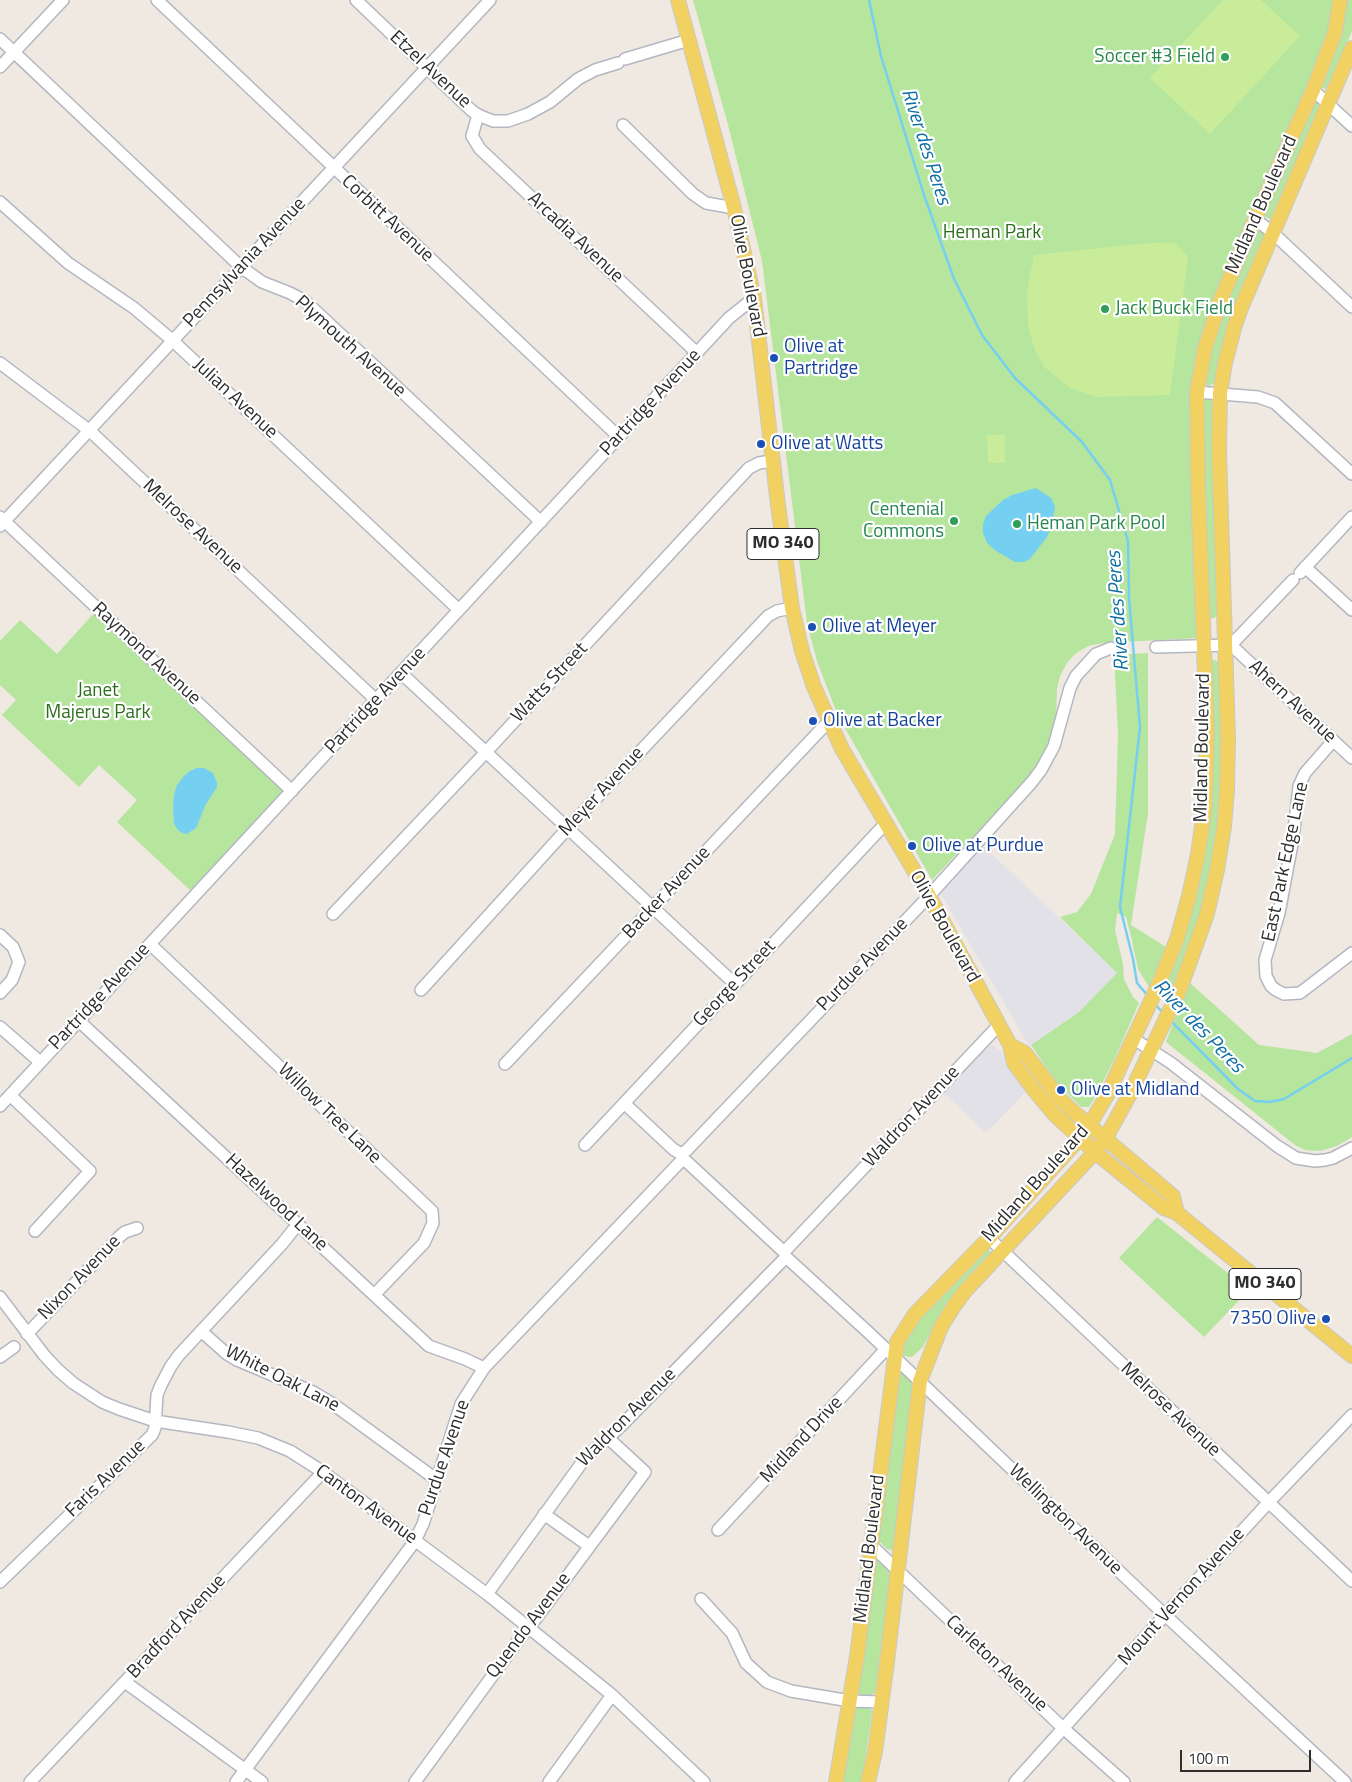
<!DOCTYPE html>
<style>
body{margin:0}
#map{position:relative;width:1352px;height:1782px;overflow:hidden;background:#efe9e1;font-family:"Titillium Web",sans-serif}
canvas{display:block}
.scale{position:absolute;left:1180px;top:1750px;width:131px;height:22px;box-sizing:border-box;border:2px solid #2e2e2e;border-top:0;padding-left:6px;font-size:15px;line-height:18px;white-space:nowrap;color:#2e2e2e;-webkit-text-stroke:4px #fff;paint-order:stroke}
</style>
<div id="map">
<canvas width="1352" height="1782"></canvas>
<div class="scale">100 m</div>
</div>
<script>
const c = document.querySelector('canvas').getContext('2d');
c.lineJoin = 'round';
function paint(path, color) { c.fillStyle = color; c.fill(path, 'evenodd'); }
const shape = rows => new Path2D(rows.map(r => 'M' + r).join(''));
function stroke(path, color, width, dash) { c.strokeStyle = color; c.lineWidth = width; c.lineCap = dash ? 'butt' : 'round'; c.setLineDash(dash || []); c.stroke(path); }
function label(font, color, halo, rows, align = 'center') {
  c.font = font + ' "Titillium Web",sans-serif'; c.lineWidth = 4.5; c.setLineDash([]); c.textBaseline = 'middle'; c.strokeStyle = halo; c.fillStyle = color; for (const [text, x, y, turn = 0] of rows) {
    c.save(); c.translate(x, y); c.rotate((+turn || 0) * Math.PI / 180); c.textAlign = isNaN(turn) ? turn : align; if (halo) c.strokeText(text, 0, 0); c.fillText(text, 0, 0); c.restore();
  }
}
const industrial = shape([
 [981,844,1118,973,1079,1012,1029,1046,941,894,943,888],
 [990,1045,994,1046,1002,1053,1012,1071,1027,1091,986,1133,943,1092,985,1048]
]);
const green = shape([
 [693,0,1335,0,1326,42,1201,344,1197,638,1104,643,1088,646,1075,654,1067,663,1060,676,1057,689,1056,720,1052,737,1036,770,932,880,838,716,817,661,807,623,762,261,727,121],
 [1345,0,1352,0,1352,31,1329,87,1325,89,1318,85],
 [1313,100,1317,101,1321,106,1274,217,1271,219,1267,218,1263,214],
 [1257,229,1263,232,1265,235,1216,382,1209,386,1205,384,1214,332],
 [1205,398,1209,398,1213,401,1218,616,1211,619,1207,618,1202,400],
 [95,612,280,786,282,790,280,794,191,891,117,822,137,800,99,765,79,787,2,715,16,700,0,685,0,641,20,620,57,654],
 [1148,653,1148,813,1131,925,1166,947,1149,987,1138,969,1131,936,1126,917,1117,913,1115,930,1123,964,1124,979,1133,997,1139,1003,1114,1060,1094,1099,1089,1107,1081,1107,1057,1083,1031,1045,1079,1012,1117,973,1060,917,1077,912,1091,894,1115,834,1118,733,1114,655],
 [1215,660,1220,663,1222,771,1221,804,1211,872,1200,916,1185,961,1168,1000,1161,994,1194,891,1211,661],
 [1189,982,1259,1045,1317,1053,1352,1034,1352,1137,1337,1146,1320,1151,1305,1150,1295,1145,1166,1042],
 [1157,1217,1249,1290,1204,1337,1119,1258],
 [987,1248,991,1252,990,1255,946,1303,923,1347,912,1357,904,1356,902,1354,903,1345,910,1330,920,1317],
 [899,1373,902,1373,914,1385,894,1548,891,1550,887,1549,877,1539],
 [875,1557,889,1568,891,1572,875,1693,868,1696,858,1694,856,1692],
 [858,1706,868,1708,872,1710,872,1713,862,1782,841,1782,855,1707]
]);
const pitch = shape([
 [1223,0,1261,0,1300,36,1210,134,1150,78],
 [1174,242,1188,257,1170,395,1097,397,1070,388,1044,367,1035,350,1028,327,1027,291,1034,255,1139,244],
 [987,435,1005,435,1005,463,988,463]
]);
const water = shape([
 [1036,488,1051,498,1055,506,1052,525,1047,537,1030,559,1024,562,1015,562,996,551,987,543,983,533,983,524,986,516,1003,500,1012,495],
 [197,768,204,768,213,773,217,783,217,787,206,804,196,828,187,834,182,833,178,830,174,824,173,808,174,795,177,785,184,776,190,771]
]);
const stream = shape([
 [869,0,881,56,924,195,954,279,982,335,1015,378,1082,442,1110,480,1128,541,1129,598,1140,727,1120,907,1133,959,1137,983,1148,996],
 [1155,1004,1163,1013],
 [1170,1020,1238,1089,1255,1101,1270,1102,1284,1099,1352,1058]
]);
const minor = shape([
 [157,0,619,437],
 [356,0,471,110,478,115,493,121,508,121,528,114,550,102,578,79,595,70,618,63],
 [0,39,241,267,262,282,290,293,305,301,541,522],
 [625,59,689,40],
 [0,67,63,0],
 [1313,90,1352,126],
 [478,115,472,136,480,149,697,353],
 [623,125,693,194,706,203,734,208],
 [0,202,68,263,134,308,172,340,459,610],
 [1255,219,1273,233,1352,307],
 [0,363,90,431,376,700],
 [1197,392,1258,397,1275,403,1352,474],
 [0,517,292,791],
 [0,526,490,0],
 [1305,567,1352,610],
 [1300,573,1352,517],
 [1231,645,1352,758],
 [1156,647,1231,645,1293,580],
 [401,673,735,984],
 [1333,741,1305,773,1299,786,1293,839,1279,913,1265,960,1266,976,1271,986,1276,990,1284,994,1300,993,1352,953],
 [333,914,486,752,749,468,759,463,772,461],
 [0,935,13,947,19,962,12,980,0,993],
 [150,944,432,1211,433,1223,424,1243,374,1295],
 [421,990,567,829,768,616,777,611,792,608],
 [79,1021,429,1346,465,1359,484,1368],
 [0,1027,40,1062],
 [1134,1039,1171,1063,1277,1146,1296,1158,1315,1161,1325,1160,1333,1158,1352,1148],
 [505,1064,828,722],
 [10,1095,90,1171,35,1231],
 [624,1103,673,1149,681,1154,687,1150,929,896,1031,783,1041,770,1054,746,1070,688,1076,676,1096,654,1111,648],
 [0,1106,729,318,754,298],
 [585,1145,885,824],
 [989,1238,1352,1581],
 [0,1297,44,1355,58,1370,73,1383,102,1402,119,1409,155,1421,228,1432,258,1438,290,1451,323,1472,487,1594,575,1665,612,1695,704,1782],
 [201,1331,227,1354,237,1360,313,1392,333,1404,437,1480],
 [27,1334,119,1237,125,1232,137,1228],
 [0,1357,14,1347],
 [544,1514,589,1546],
 [718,1530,886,1349],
 [870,1544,1063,1728,1124,1782],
 [0,1582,152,1435,155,1428,157,1395,161,1385,171,1366,179,1355,282,1244,298,1224],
 [487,1594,586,1457,621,1426,786,1257,868,1332,1165,1615,1345,1782],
 [701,1599,732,1633,746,1663,767,1682,791,1691,850,1701,880,1702],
 [125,1682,262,1782],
 [30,1782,323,1472],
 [236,1782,415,1541,423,1524,461,1404,484,1368,680,1162,685,1160,784,1252,999,1025],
 [415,1782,520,1638,537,1617,645,1472,607,1437],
 [549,1782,612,1695],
 [1015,1782,1165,1615,1268,1503,1352,1415]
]);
const major = shape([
 [678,0,734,208,754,298,778,505,792,608,802,651,814,687,842,749,929,896,1010,1045,1014,1063,1034,1090,1054,1114,1095,1152,1164,1208,1177,1213,1352,1356],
 [1010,1045,1025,1053,1060,1099,1075,1113,1173,1196,1177,1213],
 [836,1782,857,1656,897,1342,915,1314,989,1238,1079,1139,1089,1126,1107,1095,1157,988,1177,939,1189,896,1198,854,1205,805,1207,731,1198,487,1197,392,1205,348,1221,299,1255,219,1313,90,1335,32,1340,0],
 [868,1782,875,1752,887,1662,920,1381,941,1327,954,1306,966,1290,1095,1152,1105,1139,1130,1094,1180,989,1207,914,1217,870,1224,827,1227,790,1228,737,1219,451,1220,393,1225,363,1235,325,1241,308,1352,48]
]);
const markers = [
 [1225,57,5,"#2e9e5b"],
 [1105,309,5,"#2e9e5b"],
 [774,358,5,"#1a4fb4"],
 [761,444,5,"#1a4fb4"],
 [954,521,5,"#2e9e5b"],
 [1017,524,5,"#2e9e5b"],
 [812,627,5,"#1a4fb4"],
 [813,721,5,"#1a4fb4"],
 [912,846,5,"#1a4fb4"],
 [1061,1090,5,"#1a4fb4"],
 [1326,1319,5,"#1a4fb4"]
];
const shields = [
 [783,544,72],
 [1265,1284,72]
];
const shieldNames = [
 ["MO 340",783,544],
 ["MO 340",1265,1284]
];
const leisureNames = [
 ["Soccer #3 Field",1215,57],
 ["Jack Buck Field",1115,309,"left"],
 ["Centenial",944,510],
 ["Commons",944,532],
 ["Heman Park Pool",1027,524,"left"]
];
const streetNames = [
 ["Etzel Avenue",430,70,43],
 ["Midland Boulevard",1262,205,-66],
 ["Corbitt Avenue",387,219,43],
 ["Arcadia Avenue",575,238,43],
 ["Pennsylvania Avenue",245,263,-47],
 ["Olive Boulevard",747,276,79],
 ["Plymouth Avenue",350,347,42],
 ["Julian Avenue",235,399,43],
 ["Partridge Avenue",651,403,-47],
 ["Melrose Avenue",192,527,43],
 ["Raymond Avenue",146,654,43],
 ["Watts Street",550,683,-47],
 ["Partridge Avenue",376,701,-47],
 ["Ahern Avenue",1292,702,43],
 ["Midland Boulevard",1203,748,-89],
 ["Meyer Avenue",602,792,-47],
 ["East Park Edge Lane",1286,862,-78],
 ["Backer Avenue",667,893,-47],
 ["Olive Boulevard",944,927,61],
 ["Purdue Avenue",863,965,-46],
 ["George Street",735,984,-47],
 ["Partridge Avenue",100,997,-47],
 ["Willow Tree Lane",329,1114,44],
 ["Waldron Avenue",912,1117,-47],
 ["Midland Boulevard",1036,1184,-48],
 ["Hazelwood Lane",276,1203,43],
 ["Nixon Avenue",80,1278,-46],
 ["White Oak Lane",282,1379,27],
 ["Melrose Avenue",1170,1410,43],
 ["Waldron Avenue",627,1418,-45],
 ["Midland Drive",802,1440,-47],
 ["Purdue Avenue",445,1458,-71],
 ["Faris Avenue",106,1479,-44],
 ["Canton Avenue",366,1505,36],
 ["Wellington Avenue",1065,1520,44],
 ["Midland Boulevard",870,1549,-83],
 ["Mount Vernon Avenue",1182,1597,-48],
 ["Quendo Avenue",529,1626,-53],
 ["Bradford Avenue",177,1627,-47],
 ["Carleton Avenue",996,1664,43]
];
const parkNames = [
 ["Heman Park",992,233],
 ["Janet",98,691],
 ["Majerus Park",98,713]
];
const transitNames = [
 ["Olive at",784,347],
 ["Partridge",784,369],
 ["Olive at Watts",771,444],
 ["Olive at Meyer",822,627],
 ["Olive at Backer",823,721],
 ["Olive at Purdue",922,846],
 ["Olive at Midland",1071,1090],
 ["7350 Olive",1316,1319,"right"]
];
const waterNames = [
 ["River des Peres",925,147,72],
 ["River des Peres",1119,611,-94],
 ["River des Peres",1198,1027,46]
];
paint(industrial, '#e3e1e8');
paint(green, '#b6e59e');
paint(pitch, '#c9ec9a');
paint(water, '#75cff0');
stroke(stream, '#75cff0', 2.5);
stroke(minor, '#b4b7c1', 14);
stroke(major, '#c9c9c9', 16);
stroke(minor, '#fff', 11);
stroke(major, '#f2d163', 14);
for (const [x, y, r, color] of markers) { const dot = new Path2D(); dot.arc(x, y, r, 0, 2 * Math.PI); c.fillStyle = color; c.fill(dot); stroke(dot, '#fff', 2); }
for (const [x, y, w] of shields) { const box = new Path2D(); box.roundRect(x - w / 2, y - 15.5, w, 31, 4); c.fillStyle = '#fff'; c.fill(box); stroke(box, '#2e2e2e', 1); }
label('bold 18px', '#2e2e2e', null, shieldNames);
label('19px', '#27864d', '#fff', leisureNames, 'right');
label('19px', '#2e2e2e', '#fff', streetNames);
label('19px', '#2c6e1b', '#fff', parkNames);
label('19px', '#164399', '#fff', transitNames, 'left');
label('italic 20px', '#0d6fa3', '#fff', waterNames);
</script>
